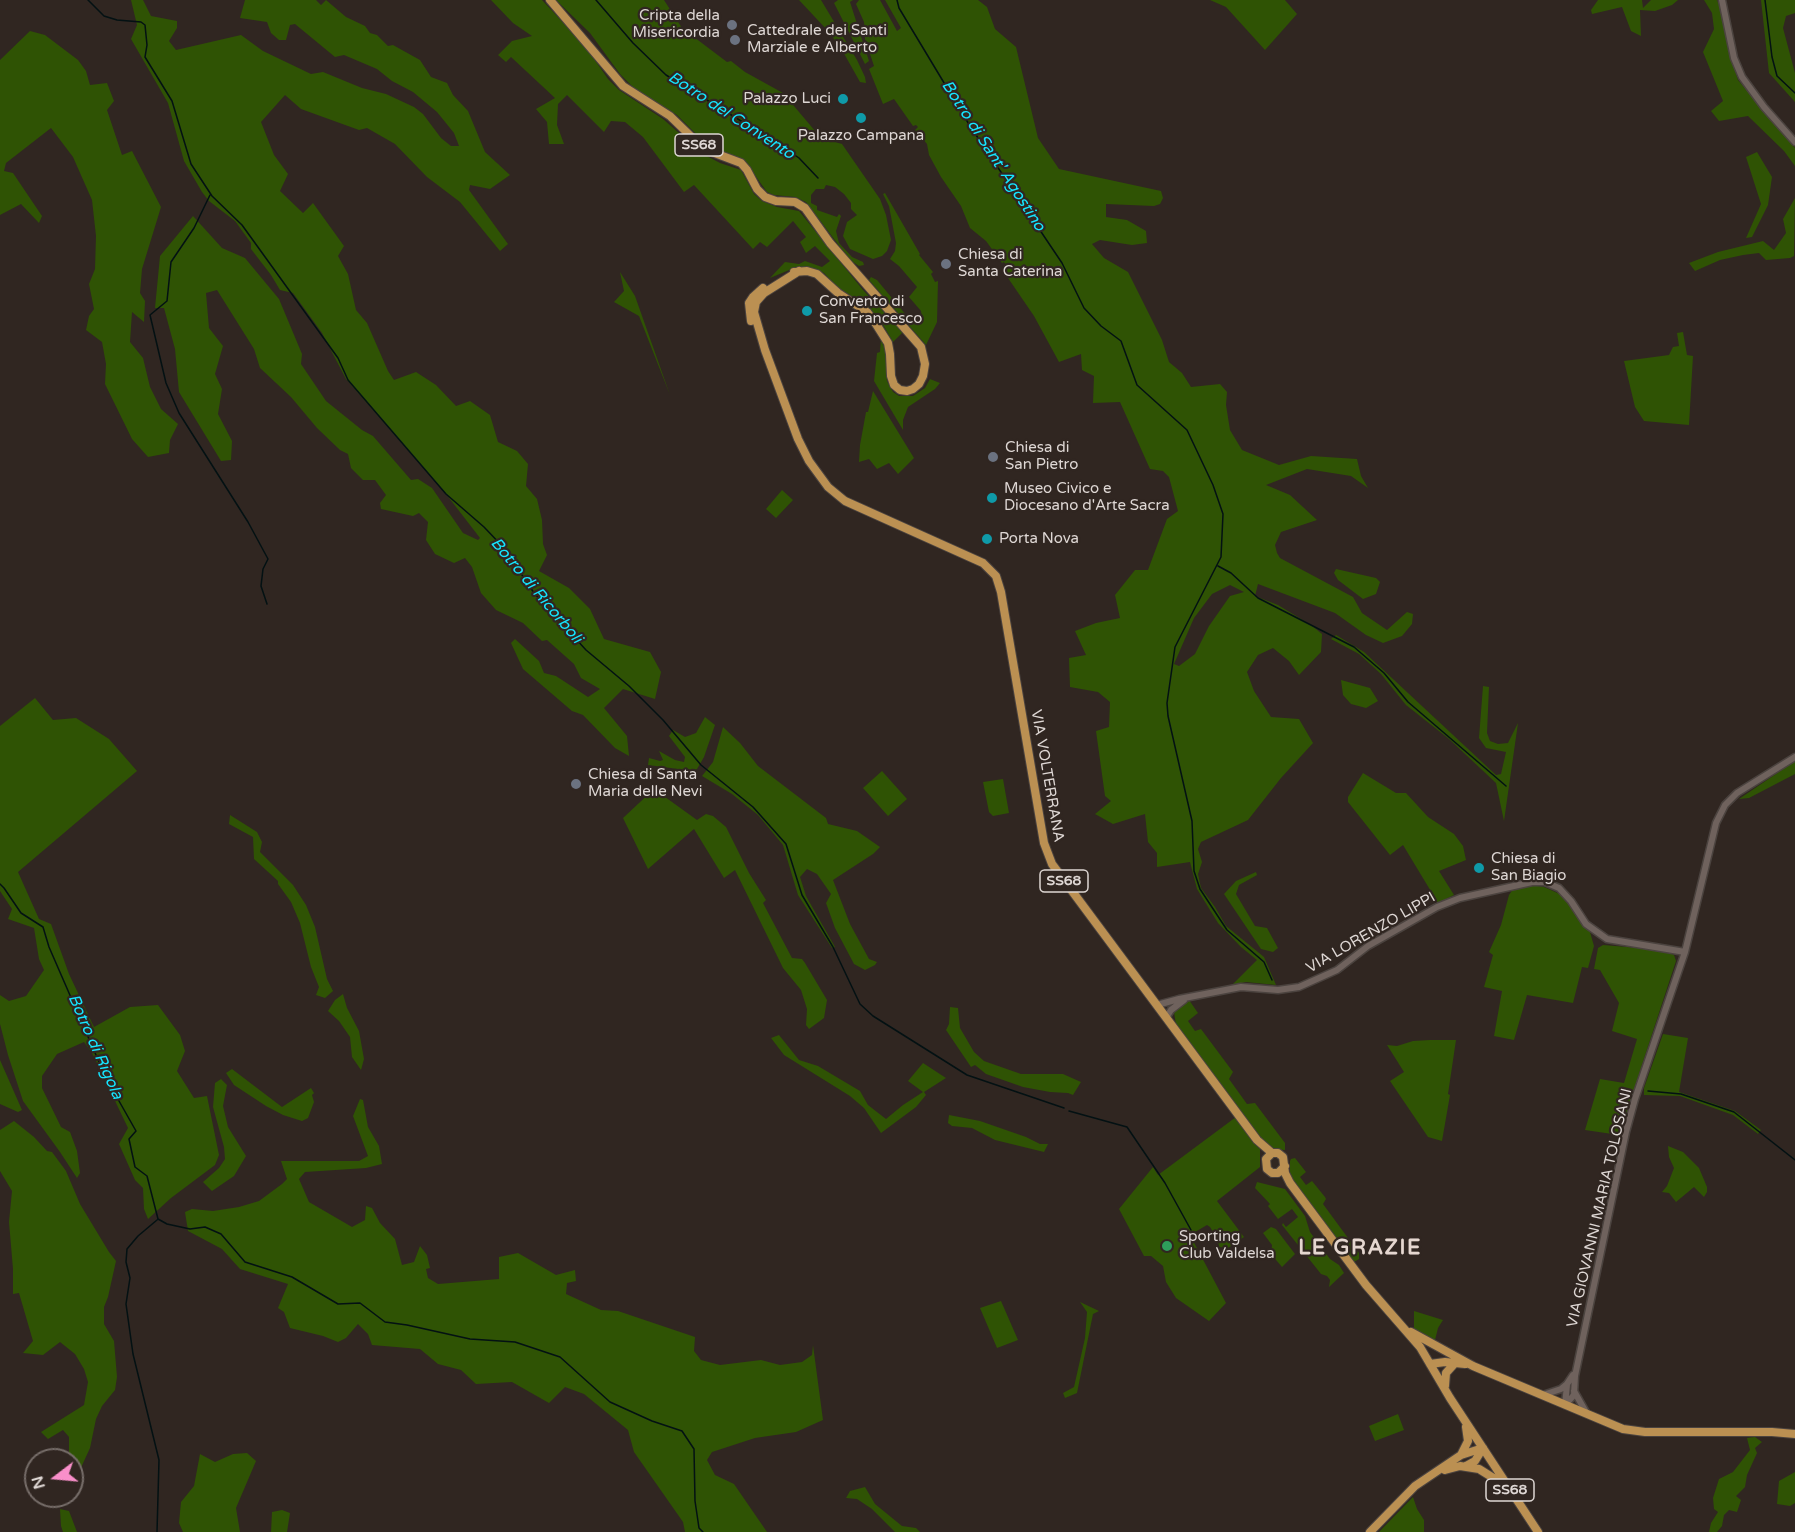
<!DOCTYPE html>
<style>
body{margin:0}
#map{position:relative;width:1795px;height:1532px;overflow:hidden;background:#302621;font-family:"Varela Round",sans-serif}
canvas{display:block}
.north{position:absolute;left:24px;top:1448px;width:60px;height:60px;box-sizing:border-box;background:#302621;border:2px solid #766d69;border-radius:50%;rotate:254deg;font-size:16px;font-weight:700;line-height:24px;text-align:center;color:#ded7d4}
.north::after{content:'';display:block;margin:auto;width:21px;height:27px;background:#f98fca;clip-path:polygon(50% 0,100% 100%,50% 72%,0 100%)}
</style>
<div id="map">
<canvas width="1795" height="1532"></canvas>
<div class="north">N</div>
</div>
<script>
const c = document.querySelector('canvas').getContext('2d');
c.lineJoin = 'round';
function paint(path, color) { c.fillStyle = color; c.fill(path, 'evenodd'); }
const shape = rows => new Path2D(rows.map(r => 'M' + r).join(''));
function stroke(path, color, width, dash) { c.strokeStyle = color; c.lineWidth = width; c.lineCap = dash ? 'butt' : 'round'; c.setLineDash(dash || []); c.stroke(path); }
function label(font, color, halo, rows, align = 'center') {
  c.font = font + ' "Varela Round",sans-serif'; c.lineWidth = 4.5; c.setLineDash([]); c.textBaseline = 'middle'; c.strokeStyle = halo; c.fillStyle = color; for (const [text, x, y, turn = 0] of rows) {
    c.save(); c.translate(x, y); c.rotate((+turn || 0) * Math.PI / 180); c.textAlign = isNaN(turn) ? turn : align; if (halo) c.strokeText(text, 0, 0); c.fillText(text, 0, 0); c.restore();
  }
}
const green = shape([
 [131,0,143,0,151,16,177,21,177,28,169,41,176,50,241,35,263,51,311,74,323,72,362,88,386,94,414,107,423,114,441,138,451,146,459,146,454,133,437,112,413,92,392,81,377,69,344,55,335,57,295,24,290,25,286,40,279,40,271,33,267,22,240,18,245,0,316,0,321,5,326,0,346,17,365,26,370,33,377,35,388,46,393,45,420,60,431,77,447,83,453,95,468,111,485,152,510,175,490,189,470,185,469,190,508,244,500,251,460,202,427,177,395,144,367,128,359,130,301,109,285,95,261,122,274,155,288,174,280,191,303,213,313,203,344,246,338,256,348,274,356,310,367,323,388,371,394,380,416,372,436,385,456,406,470,401,490,415,498,442,517,451,528,464,526,486,537,499,542,520,543,544,547,555,539,571,569,588,590,609,604,639,650,652,661,672,655,699,623,689,604,708,627,736,629,756,615,748,583,715,572,711,523,669,511,643,515,639,539,661,544,673,556,676,588,697,600,689,581,678,574,664,547,640,542,641,523,623,496,610,481,593,472,567,465,558,454,563,435,554,426,540,428,522,419,513,413,516,381,509,380,503,386,495,375,480,363,480,351,468,348,454,340,450,317,428,291,397,260,368,254,349,217,290,206,293,209,328,223,346,215,374,222,389,218,414,232,441,231,460,221,461,179,392,175,349,164,308,155,308,160,256,193,216,222,248,245,258,279,299,302,354,301,364,326,401,362,430,373,436,411,480,418,479,432,488,463,533,478,540,480,538,446,494,346,379,322,333,293,293,280,290,271,275,251,249,251,243,235,221,209,201,202,192,184,161,168,103,131,39,137,25],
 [491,0,542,0,586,47,608,79,619,90,663,119,703,154,720,163,741,170,754,194,762,201,777,207,799,211,863,290,903,332,893,342,882,323,870,309,836,286,824,273,814,268,794,268,770,278,785,262,799,264,805,261,822,267,830,261,815,246,806,253,800,242,806,237,793,221,767,247,760,242,753,249,694,185,684,192,643,137,625,122,611,121,604,132,567,95,558,104,557,125,564,144,549,144,547,122,536,109,555,98,511,57,506,62,498,55,512,41,532,36,513,23],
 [556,0,664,0,682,28,727,62,731,61,745,72,783,93,821,138,842,144,880,199,886,215,891,240,887,251,882,256,873,259,850,249,843,236,847,222,857,215,851,209,851,203,844,194,835,187,826,185,824,189,816,189,811,195,811,203,817,206,817,210,837,217,839,214,841,216,836,231,839,243,852,257,863,262,864,265,859,266,850,260,806,202,795,197,774,195,767,192,744,160,710,148,677,115,634,88,620,74,590,33],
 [799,0,821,0,857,60,865,77,866,83,860,82,842,50,828,31],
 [838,0,853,0,850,2,869,61,865,64,834,3],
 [859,0,880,0,897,31,901,28,885,0,978,0,987,7,995,29,1016,47,1038,138,1059,169,1161,191,1163,198,1160,204,1154,206,1106,204,1106,217,1127,220,1146,231,1147,243,1132,245,1100,240,1092,244,1104,258,1128,272,1162,340,1169,362,1182,373,1191,387,1220,384,1227,392,1226,405,1230,430,1242,450,1279,465,1311,456,1357,459,1361,476,1368,488,1351,476,1307,469,1266,485,1290,495,1317,520,1281,532,1275,545,1277,553,1280,558,1353,597,1362,613,1387,630,1407,612,1413,614,1412,624,1402,636,1383,643,1366,635,1335,613,1258,584,1255,596,1278,605,1311,625,1322,634,1321,652,1299,675,1289,661,1273,648,1258,655,1247,672,1254,691,1271,717,1299,719,1313,743,1281,778,1248,820,1201,842,1198,849,1202,862,1198,874,1201,888,1215,907,1226,926,1264,957,1276,985,1246,982,1232,985,1257,960,1241,947,1218,923,1197,889,1190,862,1157,867,1157,853,1148,842,1145,814,1113,824,1095,814,1111,801,1105,796,1096,731,1109,727,1110,702,1098,692,1070,687,1069,658,1086,655,1075,631,1096,623,1120,618,1115,595,1135,570,1148,570,1167,519,1178,511,1169,477,1163,471,1150,469,1120,402,1093,403,1094,376,1082,370,1081,354,1059,362,1034,316,1008,278,1006,265,1004,262,1002,263,986,241,970,228,961,206,941,177,929,155,927,144,915,130,918,127,916,125,913,126,894,99,883,104,869,69,874,66,865,39,864,22,856,4],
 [1230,585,1244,592,1230,596,1209,626,1195,654,1179,666,1174,664,1194,618,1212,594],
 [1210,0,1285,0,1297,14,1265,50,1226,7],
 [1598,0,1642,0,1643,8,1651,0,1678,0,1672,5,1655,11,1640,10,1641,36,1631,31,1622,7,1592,14,1591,10],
 [1704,0,1717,0,1722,12,1728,48,1738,80,1795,148,1795,166,1784,151,1748,116,1719,121,1711,111,1723,101,1703,52,1714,29,1712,13],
 [1761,0,1795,0,1795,13,1786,16,1783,28,1795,73,1795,102,1769,73],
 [30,31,45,35,78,60,86,71,90,85,107,83,114,101,107,110,122,155,132,151,161,207,142,269,140,293,145,301,144,322,132,312,130,342,143,358,150,387,161,409,178,424,170,440,169,453,148,457,132,439,105,384,106,364,102,342,86,330,89,316,94,309,89,284,95,269,96,236,92,200,73,157,51,128,6,163,4,171,13,173,42,216,39,223,21,204,0,215,0,60],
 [1757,152,1772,177,1768,205,1752,237,1746,238,1761,204,1746,157],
 [885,193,920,254,919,255,933,272,931,274,935,282,938,281,937,322,926,345,869,280,871,277,877,280,911,321,914,319,916,322,922,318,921,311,909,297,917,287,899,266,890,259,895,251,896,243,889,206,883,194],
 [1795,198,1794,256,1790,258,1766,260,1759,253,1743,255,1720,260,1695,271,1689,263,1718,252,1763,241,1774,250,1786,233,1783,219],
 [620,272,635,296,670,395,639,316,614,302,624,291],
 [1683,332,1687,355,1693,356,1689,425,1644,421,1635,407,1624,361,1669,355,1673,347,1679,346,1677,333],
 [881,338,886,352,887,381,893,392,899,396,913,396,925,388,930,379,940,383,935,389,908,407,903,420,903,430,874,381,877,353,880,352],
 [873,391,914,458,898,474,889,463,877,469,869,459,859,462,860,445,866,412,868,412],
 [782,490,793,500,776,518,766,509],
 [1336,569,1376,578,1380,582,1376,594,1363,599,1338,580,1334,573],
 [1336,635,1364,652,1496,775,1501,774,1506,752,1486,748,1479,738,1483,686,1489,687,1487,733,1490,741,1498,744,1508,743,1518,723,1504,821,1496,783,1449,739,1406,705,1381,674,1359,654,1331,639],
 [1341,680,1370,688,1378,701,1366,708,1351,704,1343,695],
 [35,698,53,720,76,718,109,739,137,771,18,872,39,919,51,924,69,974,94,1027,130,1007,158,1005,180,1035,185,1051,177,1071,194,1098,207,1096,219,1155,215,1165,171,1198,148,1219,144,1209,143,1188,135,1180,119,1144,128,1128,93,1055,84,1042,57,1054,42,1076,42,1088,61,1127,70,1132,77,1151,80,1173,77,1178,60,1152,23,1101,8,1055,0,1024,0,995,9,1001,26,996,44,970,39,959,34,928,8,919,12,909,0,891,0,726],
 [705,717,715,725,704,757,697,769,693,771,648,765,649,758,660,761,663,760,659,751,675,760,684,762,685,757,669,736,673,730,685,737,696,733],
 [723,727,740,743,758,766,826,818,828,824,857,831,880,847,873,854,833,880,850,924,869,959,877,962,875,965,865,970,854,964,835,928,826,903,831,894,817,874,807,869,800,877,806,896,835,947,832,948,798,895,783,845,758,815,732,794,702,776,713,762],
 [1795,761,1795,774,1749,798,1739,799],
 [882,771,907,799,888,816,863,788],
 [1363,773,1396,793,1406,793,1428,817,1454,834,1463,846,1466,860,1439,871,1454,895,1438,903,1403,845,1390,855,1348,802,1348,797],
 [1003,779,1009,813,993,816,989,812,983,782],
 [654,789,697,820,706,814,713,816,726,827,749,873,766,900,763,903,792,958,802,959,805,963,827,1000,824,1018,809,1029,806,1025,807,1009,801,990,783,968,735,870,724,878,694,829,648,869,623,818],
 [230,815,257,832,262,842,260,852,293,885,306,905,315,927,327,979,333,991,325,998,316,995,319,987,311,967,300,923,291,902,278,884,278,881,254,859,253,837,229,824],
 [1256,872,1257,875,1239,885,1236,894,1255,926,1267,928,1278,948,1273,952,1261,949,1224,894,1236,881],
 [1531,885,1544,887,1562,895,1590,932,1594,946,1588,968,1582,967,1573,1003,1527,995,1514,1040,1494,1036,1502,991,1484,987,1493,955,1489,952,1501,925,1509,895,1513,889],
 [1603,945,1663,950,1674,955,1676,961,1619,1135,1585,1130,1600,1079,1624,1083,1637,1039,1612,1031,1619,1003,1600,970,1594,969,1598,948],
 [343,994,347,1008,359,1031,364,1059,361,1070,352,1057,350,1037,339,1021,328,1011,335,1000],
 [1189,1000,1198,1013,1188,1021,1195,1031,1201,1029,1233,1072,1229,1079,1247,1104,1255,1103,1285,1143,1285,1150,1271,1149,1264,1142,1176,1025,1174,1012],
 [950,1007,958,1008,960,1028,974,1052,984,1061,1021,1074,1063,1074,1081,1082,1073,1095,1068,1093,1050,1092,1023,1087,986,1074,975,1065,971,1067,946,1030,949,1024],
 [1663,1034,1688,1038,1679,1092,1735,1111,1761,1130,1758,1134,1733,1115,1680,1096,1644,1095,1644,1088],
 [779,1035,799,1060,818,1066,860,1091,868,1105,886,1119,903,1105,923,1092,908,1081,923,1063,946,1078,924,1092,926,1095,916,1107,881,1133,864,1108,850,1096,784,1055,771,1038],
 [1430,1040,1456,1040,1448,1094,1450,1095,1442,1141,1428,1137,1390,1081,1404,1072,1387,1045,1397,1046,1413,1041],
 [0,1060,22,1110,18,1112,0,1104],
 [232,1069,282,1107,311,1088,314,1093,312,1095,314,1102,308,1118,302,1121,283,1115,266,1106,234,1085,226,1073],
 [221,1079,227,1085,223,1106,228,1127,246,1156,234,1176,212,1191,203,1182,219,1168,225,1159,224,1147,213,1107,215,1083],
 [360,1099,363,1100,368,1127,379,1146,382,1164,366,1168,305,1172,299,1179,309,1202,352,1227,365,1220,366,1206,372,1208,380,1223,395,1239,402,1265,414,1262,420,1246,427,1255,430,1268,426,1269,428,1278,438,1284,499,1279,499,1257,518,1253,556,1275,575,1270,576,1281,567,1283,566,1294,601,1310,618,1311,695,1337,694,1351,701,1360,720,1365,761,1360,780,1365,802,1362,812,1355,813,1345,823,1420,796,1432,755,1438,712,1452,707,1460,715,1475,734,1484,767,1532,685,1532,683,1522,634,1452,628,1430,584,1394,565,1387,549,1403,512,1382,476,1384,461,1370,438,1364,420,1349,372,1345,368,1334,358,1324,346,1338,338,1342,323,1336,290,1328,284,1312,278,1308,288,1284,240,1269,222,1249,188,1231,185,1212,192,1209,213,1211,239,1207,259,1201,282,1184,287,1179,281,1161,359,1161,368,1156,353,1116],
 [949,1115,980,1121,1026,1137,1040,1144,1048,1144,1044,1152,995,1140,972,1128,952,1126,948,1123],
 [1236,1117,1260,1148,1260,1167,1217,1201,1244,1237,1228,1248,1219,1247,1218,1240,1210,1227,1207,1225,1190,1235,1226,1303,1209,1321,1176,1298,1166,1282,1163,1266,1151,1256,1144,1256,1119,1209,1153,1167,1158,1175],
 [14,1121,34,1137,47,1151,52,1152,66,1171,80,1204,109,1252,116,1261,108,1297,104,1307,104,1324,114,1341,117,1377,115,1390,102,1406,96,1419,90,1448,79,1472,72,1476,72,1460,69,1460,69,1437,63,1430,48,1439,41,1432,84,1405,88,1382,84,1369,75,1354,60,1342,43,1355,23,1353,33,1341,19,1293,13,1294,13,1269,9,1222,12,1191,0,1171,0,1130],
 [1668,1146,1683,1152,1699,1168,1707,1187,1707,1192,1704,1197,1694,1187,1676,1202,1669,1193,1662,1192,1667,1186,1674,1168,1669,1157],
 [1295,1158,1306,1172,1300,1177,1306,1185,1312,1181,1325,1197,1326,1199,1323,1204,1359,1253,1359,1259,1354,1262,1290,1177,1290,1161,1291,1159],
 [1257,1182,1285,1189,1305,1216,1310,1232,1330,1259,1339,1265,1344,1273,1329,1287,1330,1280,1327,1276,1321,1274,1282,1225,1283,1223,1286,1227,1298,1217,1292,1209,1278,1219,1268,1206,1270,1204,1255,1188],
 [1271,1227,1276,1229,1295,1254,1282,1267,1271,1254,1272,1245,1263,1233],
 [1001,1301,1018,1340,997,1348,980,1308],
 [1080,1302,1099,1311,1093,1314,1077,1393,1065,1398,1063,1393,1074,1387,1085,1338,1087,1312],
 [1414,1311,1443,1320,1438,1328,1435,1340,1414,1329],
 [1398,1414,1404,1430,1375,1441,1369,1426],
 [1755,1437,1762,1442,1755,1448,1757,1453,1747,1475,1745,1487,1736,1496,1741,1500,1737,1512,1729,1510,1724,1515,1722,1526,1717,1532,1709,1532,1711,1523,1718,1512,1714,1509,1713,1498,1719,1479,1733,1472,1750,1450,1747,1438],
 [247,1453,256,1461,236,1508,240,1532,183,1532,179,1523,181,1502,194,1486,200,1454,215,1462,233,1454],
 [1795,1472,1795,1503,1790,1506,1777,1504,1779,1481],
 [865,1487,875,1504,902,1526,916,1528,920,1532,895,1532,872,1509,857,1499,846,1498,850,1491],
 [1413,1497,1417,1509,1424,1520,1424,1532,1379,1532],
 [60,1509,69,1511,77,1532,63,1532,61,1526],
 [282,1510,290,1513,287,1532,271,1532,272,1512]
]);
const stream = shape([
 [88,0,104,16,117,20,141,22,145,25,147,45,145,57,172,101,191,164,212,196,242,225,338,358,348,380,446,494,484,527,504,548,534,593,586,650,629,686,663,720,701,765,753,807,786,844,802,895,833,947,860,1004,873,1016,967,1075,1064,1108],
 [596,0,633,43,666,75,777,143,799,158,818,178],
 [897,0,899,8,970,126,1062,263,1084,308,1101,326,1121,341,1137,385,1187,430,1213,485,1223,514,1221,557,1175,647,1167,703,1168,716,1192,821,1194,871,1200,889,1227,930,1264,962,1272,980],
 [1765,0,1772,57,1777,76,1795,93],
 [210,195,194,228,171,262,167,301,150,315,166,383,179,413,248,522,268,559,263,569,261,586,267,604],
 [1218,566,1231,573,1258,598,1354,647,1384,673,1408,702,1506,786],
 [0,884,4,888,21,913,43,927,49,947,106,1078,136,1131,129,1139,135,1167,147,1176,158,1219],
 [1648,1091,1681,1094,1734,1112,1795,1160],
 [1069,1111,1127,1127,1165,1183,1191,1230],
 [158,1219,167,1224,190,1229,205,1227,221,1234,245,1262,292,1277,338,1304,360,1303,385,1322,407,1325,470,1339,515,1342,560,1357,610,1402,652,1421,682,1431,694,1449,695,1501,699,1528,703,1532],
 [157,1532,159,1460,133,1354,126,1304,130,1278,126,1262,127,1249,138,1236,157,1220]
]);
const minor = shape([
 [1722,0,1734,58,1742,77,1764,107,1795,142],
 [1157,1005,1179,999,1241,987,1278,990,1299,987,1337,970,1368,946,1437,907,1460,898,1532,882,1545,882,1559,888,1571,901,1586,924,1607,939,1685,952],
 [1166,1018,1171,1010,1184,1000],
 [1574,1391,1587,1414],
 [1543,1395,1561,1389,1567,1384,1573,1375],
 [1565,1405,1574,1395,1575,1376,1626,1132,1635,1099,1685,952,1716,823,1725,805,1737,793,1795,757],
 [1565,1405,1567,1385]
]);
const major = shape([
 [550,0,623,86,670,116,704,149,741,163,747,170,757,189,765,197,776,201,795,202,805,208,830,243,921,347,925,364,923,376,919,384,913,389,907,391,900,390,894,385,891,376,890,354,888,343,876,324,867,312,838,293,817,274,807,271,794,272],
 [799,271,764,293,756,302,754,312,765,350,798,439,809,461,828,487,845,501,983,563,996,576,1001,592,1044,843,1052,864,1257,1140,1272,1153,1278,1153,1283,1157,1285,1173,1290,1183,1366,1285,1420,1347,1450,1398,1538,1532],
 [751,321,749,303,753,297,763,288],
 [1272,1153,1266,1159,1267,1169,1272,1173,1278,1173,1285,1166],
 [1411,1332,1473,1366,1623,1429,1645,1432,1772,1432,1795,1434],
 [1430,1364,1445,1362,1465,1364],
 [1445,1386,1446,1373,1455,1363],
 [1461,1455,1468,1441,1466,1427],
 [1466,1466,1475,1461,1483,1448],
 [1445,1470,1460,1466,1479,1469,1495,1479,1505,1490],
 [1370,1532,1415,1486,1461,1455,1483,1448]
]);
const markers = [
 [732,25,6,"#6b7280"],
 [735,40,6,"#6b7280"],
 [843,99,6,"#0f9aa8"],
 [861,118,6,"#0f9aa8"],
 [946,264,6,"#6b7280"],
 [807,311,6,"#0f9aa8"],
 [993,457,6,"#6b7280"],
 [992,498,6,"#0f9aa8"],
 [987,539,6,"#0f9aa8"],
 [576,784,6,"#6b7280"],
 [1479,868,6,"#0f9aa8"],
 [1167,1246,6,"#2e9e5b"]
];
const shields = [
 [699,145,48],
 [1064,881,48],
 [1510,1490,48]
];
const shieldNames = [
 ["SS68",699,145],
 ["SS68",1064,881],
 ["SS68",1510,1490]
];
const poiNames = [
 ["Cripta della",720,16,"right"],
 ["Misericordia",720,33,"right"],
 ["Cattedrale dei Santi",747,31],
 ["Marziale e Alberto",747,48],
 ["Palazzo Luci",831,99,"right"],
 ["Palazzo Campana",861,136,"center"],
 ["Chiesa di",958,255],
 ["Santa Caterina",958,272],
 ["Convento di",819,302],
 ["San Francesco",819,319],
 ["Chiesa di",1005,448],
 ["San Pietro",1005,465],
 ["Museo Civico e",1004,489],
 ["Diocesano d'Arte Sacra",1004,506],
 ["Porta Nova",999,539],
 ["Chiesa di Santa",588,775],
 ["Maria delle Nevi",588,792],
 ["Chiesa di",1491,859],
 ["San Biagio",1491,876],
 ["Sporting",1179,1237],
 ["Club Valdelsa",1179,1254]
];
const streetNames = [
 ["VIA VOLTERRANA",1047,776,80],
 ["VIA LORENZO LIPPI",1371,933,-30],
 ["VIA GIOVANNI MARIA TOLOSANI",1600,1208,-77]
];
const waterNames = [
 ["Botro del Convento",731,116,33],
 ["Botro di Sant' Agostino",993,156,57],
 ["Botro di Ricorboli",536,591,50],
 ["Botro di Rigola",95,1047,66]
];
const districtNames = [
 ["LE GRAZIE",1360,1248]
];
paint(green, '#2f5304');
stroke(stream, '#031113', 1.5);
stroke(minor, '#4b433f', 9);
stroke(major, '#4b433f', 10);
stroke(minor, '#6f625d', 6);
stroke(major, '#bb9052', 8);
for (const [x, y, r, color] of markers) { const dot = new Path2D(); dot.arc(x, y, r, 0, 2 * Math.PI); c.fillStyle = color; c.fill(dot); stroke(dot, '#302621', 2); }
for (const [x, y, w] of shields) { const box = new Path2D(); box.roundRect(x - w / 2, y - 11, w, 22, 4.5); c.fillStyle = '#302621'; c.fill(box); stroke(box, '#ded7d4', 1.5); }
label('bold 14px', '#ded7d4', null, shieldNames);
label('15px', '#ded7d4', '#302621', poiNames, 'left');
label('15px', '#ded7d4', '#302621', streetNames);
label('italic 16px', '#15e5ff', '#302621', waterNames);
c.letterSpacing = '1.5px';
label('bold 21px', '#e5d7d0', '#302621', districtNames);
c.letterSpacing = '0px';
</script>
